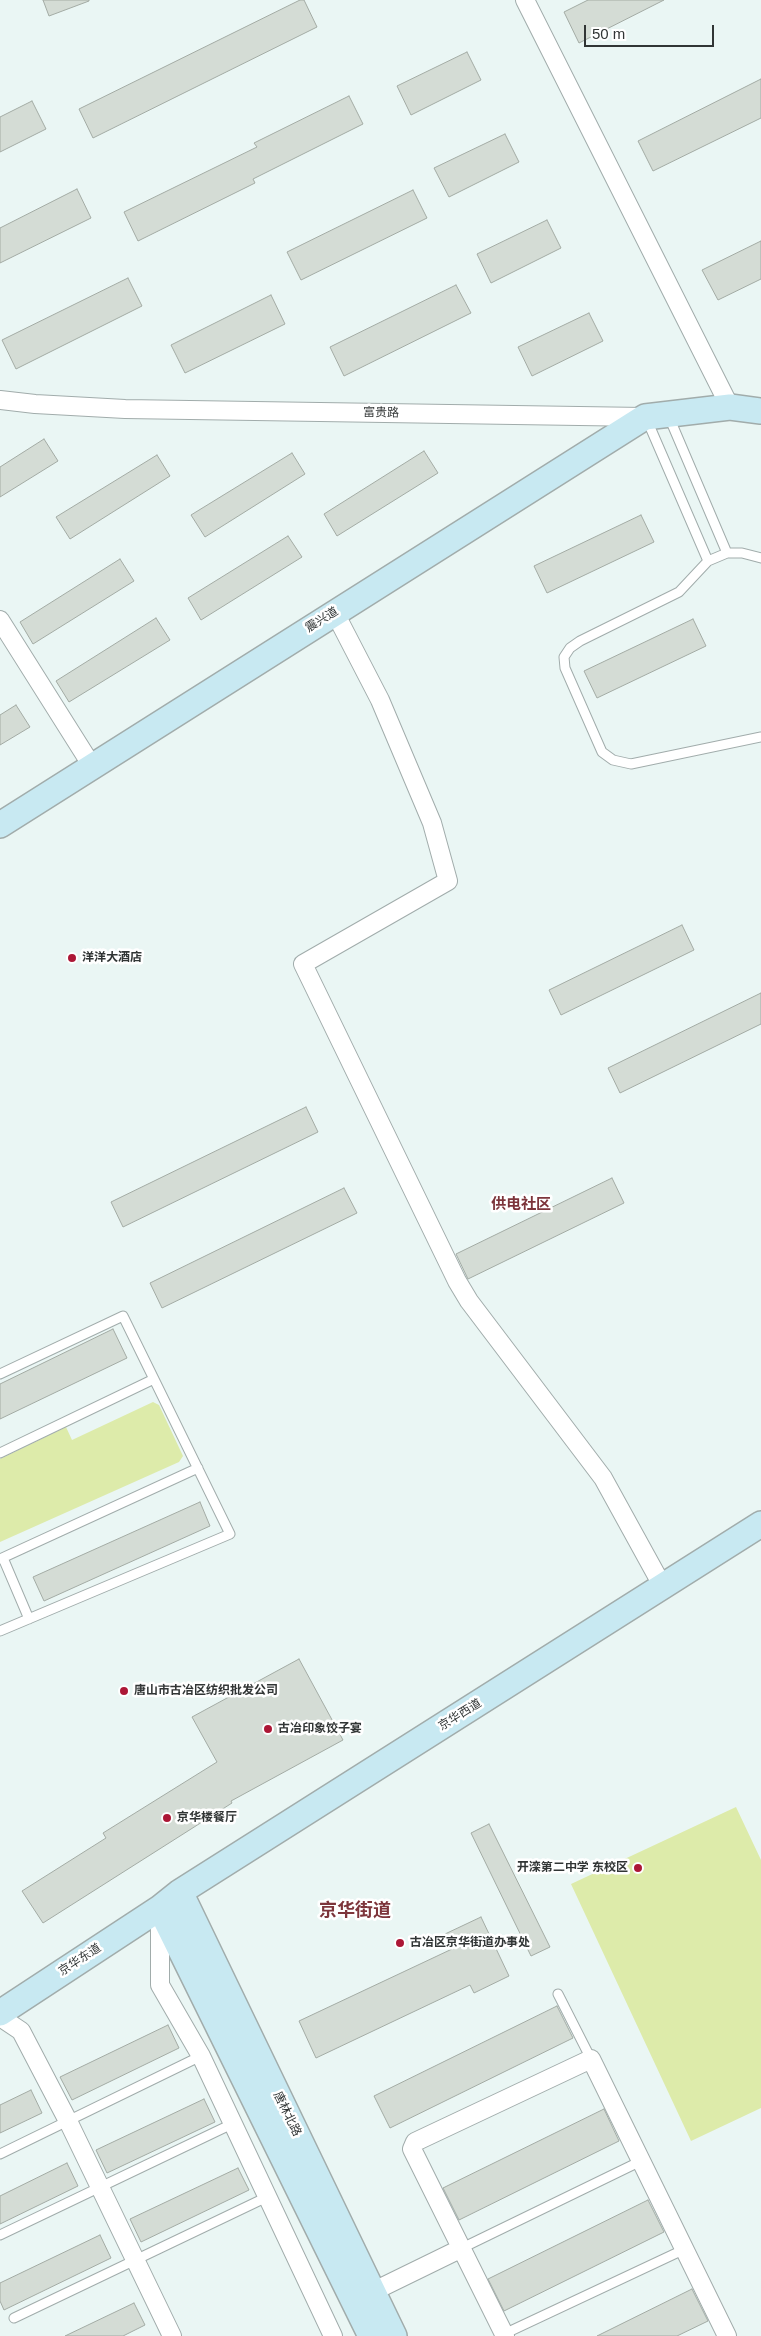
<!DOCTYPE html>
<meta charset="utf-8">
<style>
body{margin:0}
#map{position:relative;width:761px;height:2336px;overflow:hidden;background:#eaf6f4;font-family:Helvetica,sans-serif}
canvas{display:block}
.scale{position:absolute;left:584px;top:25px;width:130px;height:22px;box-sizing:border-box;border:2px solid #313535;border-top:0;padding-left:6px;font-size:15px;line-height:18px;white-space:nowrap;color:#313535;-webkit-text-stroke:4px #fff;paint-order:stroke}
</style>
<div id="map">
<canvas width="761" height="2336"></canvas>
<div class="scale">50 m</div>
</div>
<script>
const c = document.querySelector('canvas').getContext('2d');
c.lineJoin = 'round';
function paint(path, color) { c.fillStyle = color; c.fill(path, 'evenodd'); }
const shape = rows => new Path2D(rows.map(r => 'M' + r).join(''));
function stroke(path, color, width, dash) { c.strokeStyle = color; c.lineWidth = width; c.lineCap = dash ? 'butt' : 'round'; c.setLineDash(dash || []); c.stroke(path); }
function label(font, color, halo, rows, align = 'center') {
  c.font = font + ' Helvetica,"Noto Sans SC",sans-serif'; c.lineWidth = 5; c.setLineDash([]); c.textBaseline = 'middle'; c.strokeStyle = halo; c.fillStyle = color; for (const [text, x, y, turn = 0] of rows) {
    c.save(); c.translate(x, y); c.rotate((+turn || 0) * Math.PI / 180); c.textAlign = isNaN(turn) ? turn : align; if (halo) c.strokeText(text, 0, 0); c.fillText(text, 0, 0); c.restore();
  }
}
const green = shape([
 [153,1402,159,1405,183,1456,179,1462,0,1542,0,1459,66,1427,72,1440],
 [736,1807,761,1860,761,2108,691,2141,571,1884]
]);
const building = shape([
 [43,0,89,0,89,1,49,16,43,0],
 [300,0,304,0,317,27,93,138,79,109,300,0],
 [588,0,664,0,579,43,564,12,588,0],
 [467,52,481,80,411,115,397,86,467,52],
 [761,79,761,118,653,171,638,141,761,79],
 [349,96,363,124,253,179,255,183,138,241,124,212,257,147,254,143,349,96],
 [32,101,46,129,0,152,0,117,32,101],
 [505,134,519,162,449,197,434,168,505,134],
 [77,189,91,218,0,263,0,228,77,189],
 [413,190,427,218,301,280,287,252,413,190],
 [547,220,561,248,491,283,477,254,547,220],
 [761,241,761,279,718,300,702,270,761,241],
 [128,278,142,306,16,369,2,340,128,278],
 [456,285,471,313,344,376,330,347,456,285],
 [271,295,285,324,185,373,171,345,271,295],
 [589,313,603,341,532,376,518,347,589,313],
 [44,439,58,461,0,497,0,467,44,439],
 [424,451,438,473,337,536,324,514,424,451],
 [292,453,305,474,205,537,191,515,292,453],
 [157,455,170,476,70,539,56,517,157,455],
 [641,515,654,542,547,593,534,566,641,515],
 [288,536,302,557,201,620,188,598,288,536],
 [120,559,134,581,33,644,20,622,120,559],
 [156,618,170,640,69,702,56,681,156,618],
 [693,619,706,646,597,698,584,671,693,619],
 [16,705,30,727,0,745,0,715,16,705],
 [682,925,694,950,561,1015,549,990,682,925],
 [761,993,761,1024,620,1093,608,1068,761,993],
 [306,1107,318,1132,123,1227,111,1202,306,1107],
 [612,1178,624,1203,468,1279,456,1254,612,1178],
 [344,1188,357,1213,162,1308,150,1283,344,1188],
 [113,1329,127,1358,0,1419,0,1384,113,1329],
 [200,1502,210,1526,44,1601,33,1577,200,1502],
 [299,1659,343,1740,231,1801,232,1803,43,1923,22,1891,106,1838,103,1833,217,1762,192,1717,299,1659],
 [489,1824,550,1947,531,1956,471,1833,489,1824],
 [481,1917,509,1976,474,1993,470,1985,316,2058,299,2021,452,1949,445,1934,481,1917],
 [557,2006,573,2038,390,2128,374,2096,557,2006],
 [168,2025,179,2048,72,2100,60,2077,168,2025],
 [31,2090,42,2113,0,2133,0,2105,31,2090],
 [204,2099,215,2122,107,2173,96,2150,204,2099],
 [604,2109,619,2141,459,2220,443,2188,604,2109],
 [67,2163,78,2186,0,2224,0,2196,67,2163],
 [238,2168,249,2190,141,2242,130,2219,238,2168],
 [648,2200,664,2232,504,2311,488,2279,648,2200],
 [100,2235,111,2258,4,2310,0,2301,0,2283,100,2235],
 [692,2289,708,2321,677,2336,597,2336,692,2289],
 [134,2303,145,2325,123,2336,65,2336,134,2303]
]);
const lane = shape([
 [669,417,727,553],
 [647,420,708,561],
 [761,558,742,553,727,553,708,561,679,592,580,641,570,648,564,657,565,668,602,752,613,760,631,764,761,737],
 [0,1374,123,1316,230,1534,0,1631],
 [0,1453,154,1379],
 [3,1558,29,1619],
 [0,1559,198,1468],
 [558,1994,591,2059],
 [0,2154,201,2056],
 [0,2235,232,2124],
 [460,2249,641,2161],
 [14,2318,267,2197],
 [504,2334,685,2249]
]);
const street = shape([
 [525,0,730,407],
 [0,400,35,404,125,409,644,417],
 [335,613,380,700,432,823,448,881,303,964,457,1281,469,1301,603,1478,663,1587],
 [0,620,92,766],
 [160,1914,160,1985,201,2056,333,2336],
 [0,2017,21,2031,68,2121,172,2336],
 [372,2292,460,2249],
 [505,2336,412,2149,415,2142,591,2059,727,2336]
]);
const secondary = shape([
 [0,825,645,417,730,407,761,411],
 [180,1892,394,2336],
 [160,1908,371,2336],
 [0,2013,160,1908,180,1892,761,1524]
]);
const markers = [
 [72,958,5,"#ac1736"],
 [124,1691,5,"#ac1736"],
 [268,1729,5,"#ac1736"],
 [167,1818,5,"#ac1736"],
 [638,1868,5,"#ac1736"],
 [400,1943,5,"#ac1736"]
];
const streetNames = [
 ["富贵路",381,413,1],
 ["震兴道",322,620,-32],
 ["京华西道",460,1715,-32],
 ["京华东道",80,1960,-33],
 ["唐林北路",287,2114,64]
];
const poiNames = [
 ["洋洋大酒店",82,958],
 ["唐山市古冶区纺织批发公司",134,1691],
 ["古冶印象饺子宴",278,1729],
 ["京华楼餐厅",177,1818],
 ["开滦第二中学 东校区",628,1868,"right"],
 ["古冶区京华街道办事处",410,1943]
];
const quarterNames = [
 ["供电社区",521,1205]
];
const districtNames = [
 ["京华街道",355,1911]
];
paint(green, '#ddebaa');
paint(building, '#d4dcd5');
stroke(building, '#a3aba4', 1);
stroke(lane, '#a1acab', 11);
stroke(street, '#a1acab', 20);
stroke(secondary, '#a1acab', 28);
stroke(lane, '#fff', 9);
stroke(street, '#fff', 18);
stroke(secondary, '#c8e9f2', 25);
for (const [x, y, r, color] of markers) { const dot = new Path2D(); dot.arc(x, y, r, 0, 2 * Math.PI); c.fillStyle = color; c.fill(dot); stroke(dot, '#fff', 2); }
label('12px', '#313535', '#fff', streetNames);
label('bold 12px', '#313535', '#fff', poiNames, 'left');
label('bold 15px', '#7d353b', '#fff', quarterNames);
label('bold 18px', '#7d353b', '#fff', districtNames);
</script>
